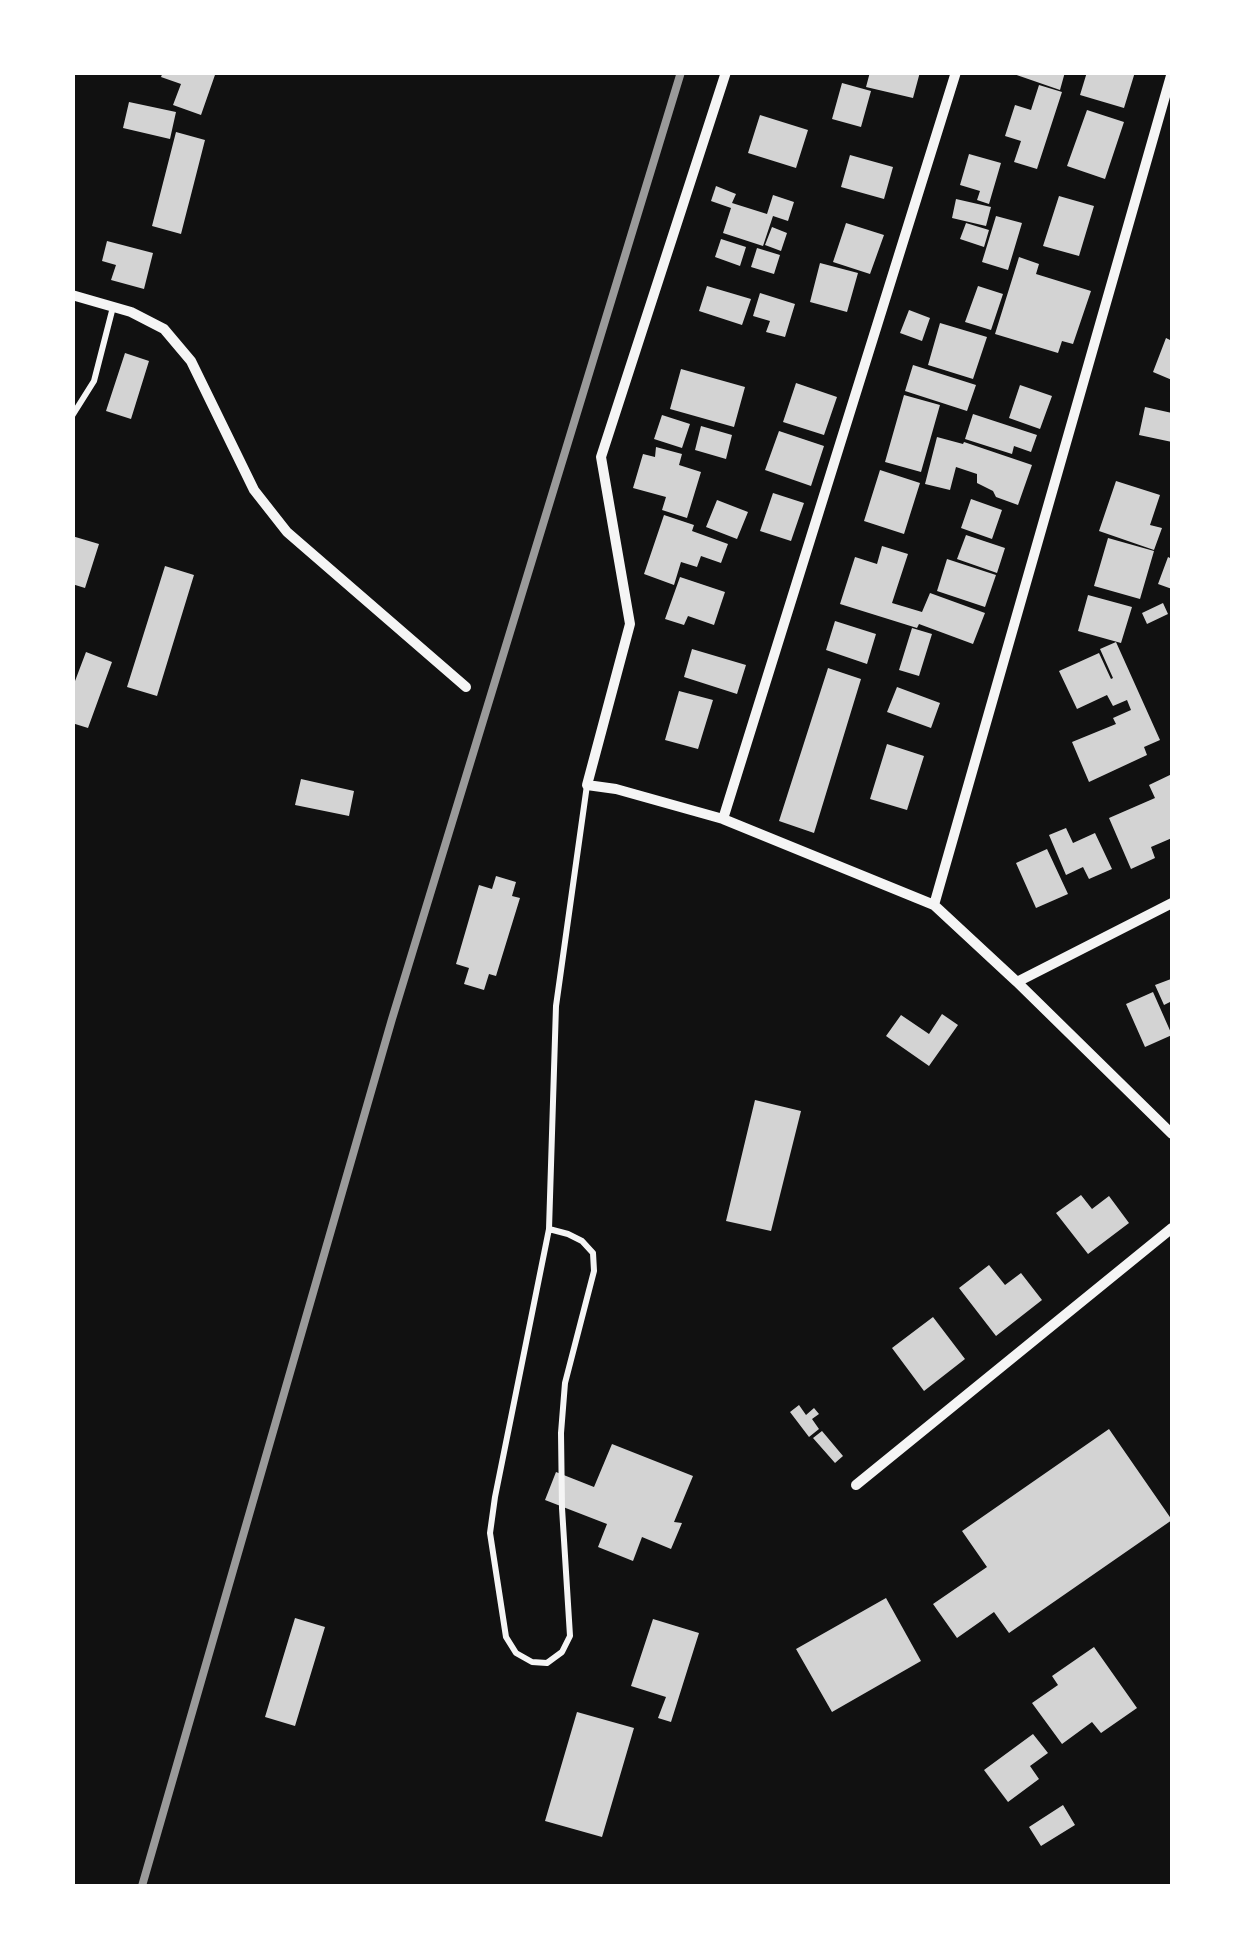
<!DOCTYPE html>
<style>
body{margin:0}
#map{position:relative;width:1245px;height:1959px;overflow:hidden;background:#111;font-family:"Titillium Web",sans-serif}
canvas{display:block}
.frame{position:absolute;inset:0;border:75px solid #fff;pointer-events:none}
</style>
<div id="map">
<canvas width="1245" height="1959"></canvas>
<div class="frame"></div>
</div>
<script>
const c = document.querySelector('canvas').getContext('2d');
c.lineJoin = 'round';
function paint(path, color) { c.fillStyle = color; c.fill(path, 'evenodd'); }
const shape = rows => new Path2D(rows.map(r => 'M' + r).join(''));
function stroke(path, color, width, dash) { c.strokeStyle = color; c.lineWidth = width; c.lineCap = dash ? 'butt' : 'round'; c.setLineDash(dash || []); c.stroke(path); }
const building = shape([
 [163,72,216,72,201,115,173,105,181,84,161,77],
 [870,72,920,72,913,98,866,87],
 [1008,72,1065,72,1060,90],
 [1087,72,1135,72,1124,108,1080,95],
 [842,83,871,91,861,127,832,119],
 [1039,85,1062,92,1037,169,1014,162,1021,141,1005,136,1015,105,1031,110],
 [129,102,176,112,170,139,123,128],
 [1087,110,1124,122,1105,179,1067,166],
 [760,115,808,130,796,168,748,153],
 [176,132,205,140,181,234,152,226],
 [969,154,1001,163,989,204,977,200,980,191,960,185],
 [850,155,893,167,884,199,841,187],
 [716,186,736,194,732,203,767,214,773,195,794,202,788,221,773,216,763,246,723,233,731,208,711,201],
 [1059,196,1094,206,1079,256,1043,246],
 [956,199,991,207,986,226,952,218],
 [996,216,1022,223,1008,270,982,262],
 [846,223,884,235,870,274,833,262],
 [966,223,989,230,984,247,960,239],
 [772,227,787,233,781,251,765,245],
 [721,239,746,247,740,266,715,257],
 [107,241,153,253,144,289,111,280,116,265,102,261],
 [757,248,780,255,774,274,751,267],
 [1019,257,1039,264,1036,274,1091,291,1073,344,1062,341,1058,353,995,334],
 [820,263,858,273,847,312,810,302],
 [707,286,751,299,742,325,699,311],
 [978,286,1003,294,991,330,965,322],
 [760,293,795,304,785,337,766,332,770,321,753,316],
 [909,310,930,318,922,341,900,333],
 [940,323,987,337,973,379,928,365],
 [1166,338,1172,341,1172,380,1153,372],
 [125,353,149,361,131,419,106,411],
 [913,365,976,385,967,411,905,391],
 [681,369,745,387,734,427,670,409],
 [796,383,837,397,824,435,783,422],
 [1020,385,1052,396,1040,429,1009,418],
 [904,395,940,405,921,472,885,462],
 [1145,407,1172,413,1172,442,1139,435],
 [973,414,1037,435,1031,452,1014,446,1012,454,965,439],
 [662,415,690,424,682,448,654,439],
 [701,426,732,435,726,459,695,450],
 [779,431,824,446,811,486,765,470],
 [937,437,963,444,964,442,1032,465,1018,505,996,497,993,491,977,483,977,474,956,467,950,490,925,484],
 [656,447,682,454,679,465,701,472,687,518,662,510,666,497,633,488,643,454,655,457],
 [880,470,920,483,904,534,864,521],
 [1116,481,1160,495,1150,525,1162,528,1154,550,1099,531],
 [773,493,804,503,791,541,760,531],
 [971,499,1002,510,992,539,961,528],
 [717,500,748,512,737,539,706,527],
 [664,515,694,525,692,531,728,544,721,563,701,556,697,567,681,562,674,585,644,574],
 [966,535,1005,548,997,573,957,559],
 [72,536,99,544,85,588,72,584],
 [1108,538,1154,551,1140,599,1094,586],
 [882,546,908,554,892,603,922,612,930,593,985,613,973,644,919,624,917,628,840,604,855,557,877,564],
 [1168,557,1172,559,1172,589,1158,584],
 [947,559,996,575,985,607,937,591],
 [165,566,194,575,157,696,127,687],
 [680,577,725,592,714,625,688,616,684,625,665,619],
 [1088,595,1132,607,1121,643,1078,631],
 [1163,603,1168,614,1147,624,1142,613],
 [835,621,876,634,867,664,826,650],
 [912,628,932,634,919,676,899,670],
 [1116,642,1160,740,1144,747,1147,755,1089,782,1072,742,1116,724,1113,718,1131,710,1127,700,1113,706,1107,695,1077,709,1059,671,1099,653,1111,679,1113,678,1100,649],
 [692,649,746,665,737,694,684,677],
 [86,652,112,662,88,728,72,723,72,689],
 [828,668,861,679,814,833,779,821],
 [897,687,940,703,931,728,887,712],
 [679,691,713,700,698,749,665,740],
 [887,744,924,756,907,810,870,799],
 [1172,774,1172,838,1151,847,1155,858,1131,869,1109,818,1155,798,1149,785],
 [301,779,354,791,349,816,295,805],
 [1066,828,1073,843,1095,833,1112,869,1089,879,1083,867,1066,875,1049,835],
 [1047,849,1068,894,1036,908,1016,863],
 [496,876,516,882,512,896,520,898,496,976,489,974,484,990,464,984,469,968,456,964,479,885,492,889],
 [1171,979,1172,1001,1164,1005,1155,985],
 [1153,992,1172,1035,1145,1047,1126,1004],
 [942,1014,958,1025,929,1066,886,1036,901,1015,929,1034],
 [755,1100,801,1111,771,1231,726,1221],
 [1081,1195,1092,1209,1109,1196,1129,1223,1088,1254,1056,1213],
 [989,1265,1005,1285,1021,1273,1042,1300,996,1336,959,1288],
 [933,1317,965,1359,924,1391,892,1348],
 [799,1405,806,1415,814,1408,819,1414,812,1419,819,1429,809,1437,790,1412],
 [1109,1429,1172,1520,1009,1633,994,1612,957,1638,933,1604,987,1567,962,1531],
 [822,1431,843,1456,835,1463,813,1438],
 [612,1444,693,1476,674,1522,682,1523,671,1549,642,1537,633,1561,598,1547,607,1524,545,1500,556,1472,594,1487],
 [886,1598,921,1661,832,1712,796,1649],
 [295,1618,325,1627,295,1726,265,1717],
 [653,1619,699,1633,671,1722,658,1718,666,1697,631,1686],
 [1094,1647,1137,1708,1101,1733,1092,1722,1062,1744,1032,1703,1058,1685,1052,1676],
 [577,1712,634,1728,602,1837,545,1821],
 [1033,1734,1048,1753,1030,1766,1039,1779,1008,1802,984,1770],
 [1063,1805,1075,1825,1041,1846,1029,1827]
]);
const service = shape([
 [72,416,94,381,113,307],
 [549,1229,568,1234,582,1241,593,1253,594,1271,565,1383,561,1433,562,1508,570,1636,562,1652,547,1663,532,1662,516,1653,506,1637,490,1533,495,1497,549,1229],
 [549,1229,556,1006,587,785]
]);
const minor = shape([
 [726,72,601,457,630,624,587,785,616,789,723,819,934,905,1017,982,1172,1134],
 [72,295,131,312,164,329,191,361,254,490,287,532,466,687],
 [723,819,956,72],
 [934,905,1172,72],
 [1017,982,1172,903],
 [856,1485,1172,1228]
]);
const rail = shape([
 [142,1886,392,1019,681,72]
]);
paint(building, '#d3d3d3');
stroke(service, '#f5f5f5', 6);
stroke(minor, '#f5f5f5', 10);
stroke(rail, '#9a9a9a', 8);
</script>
